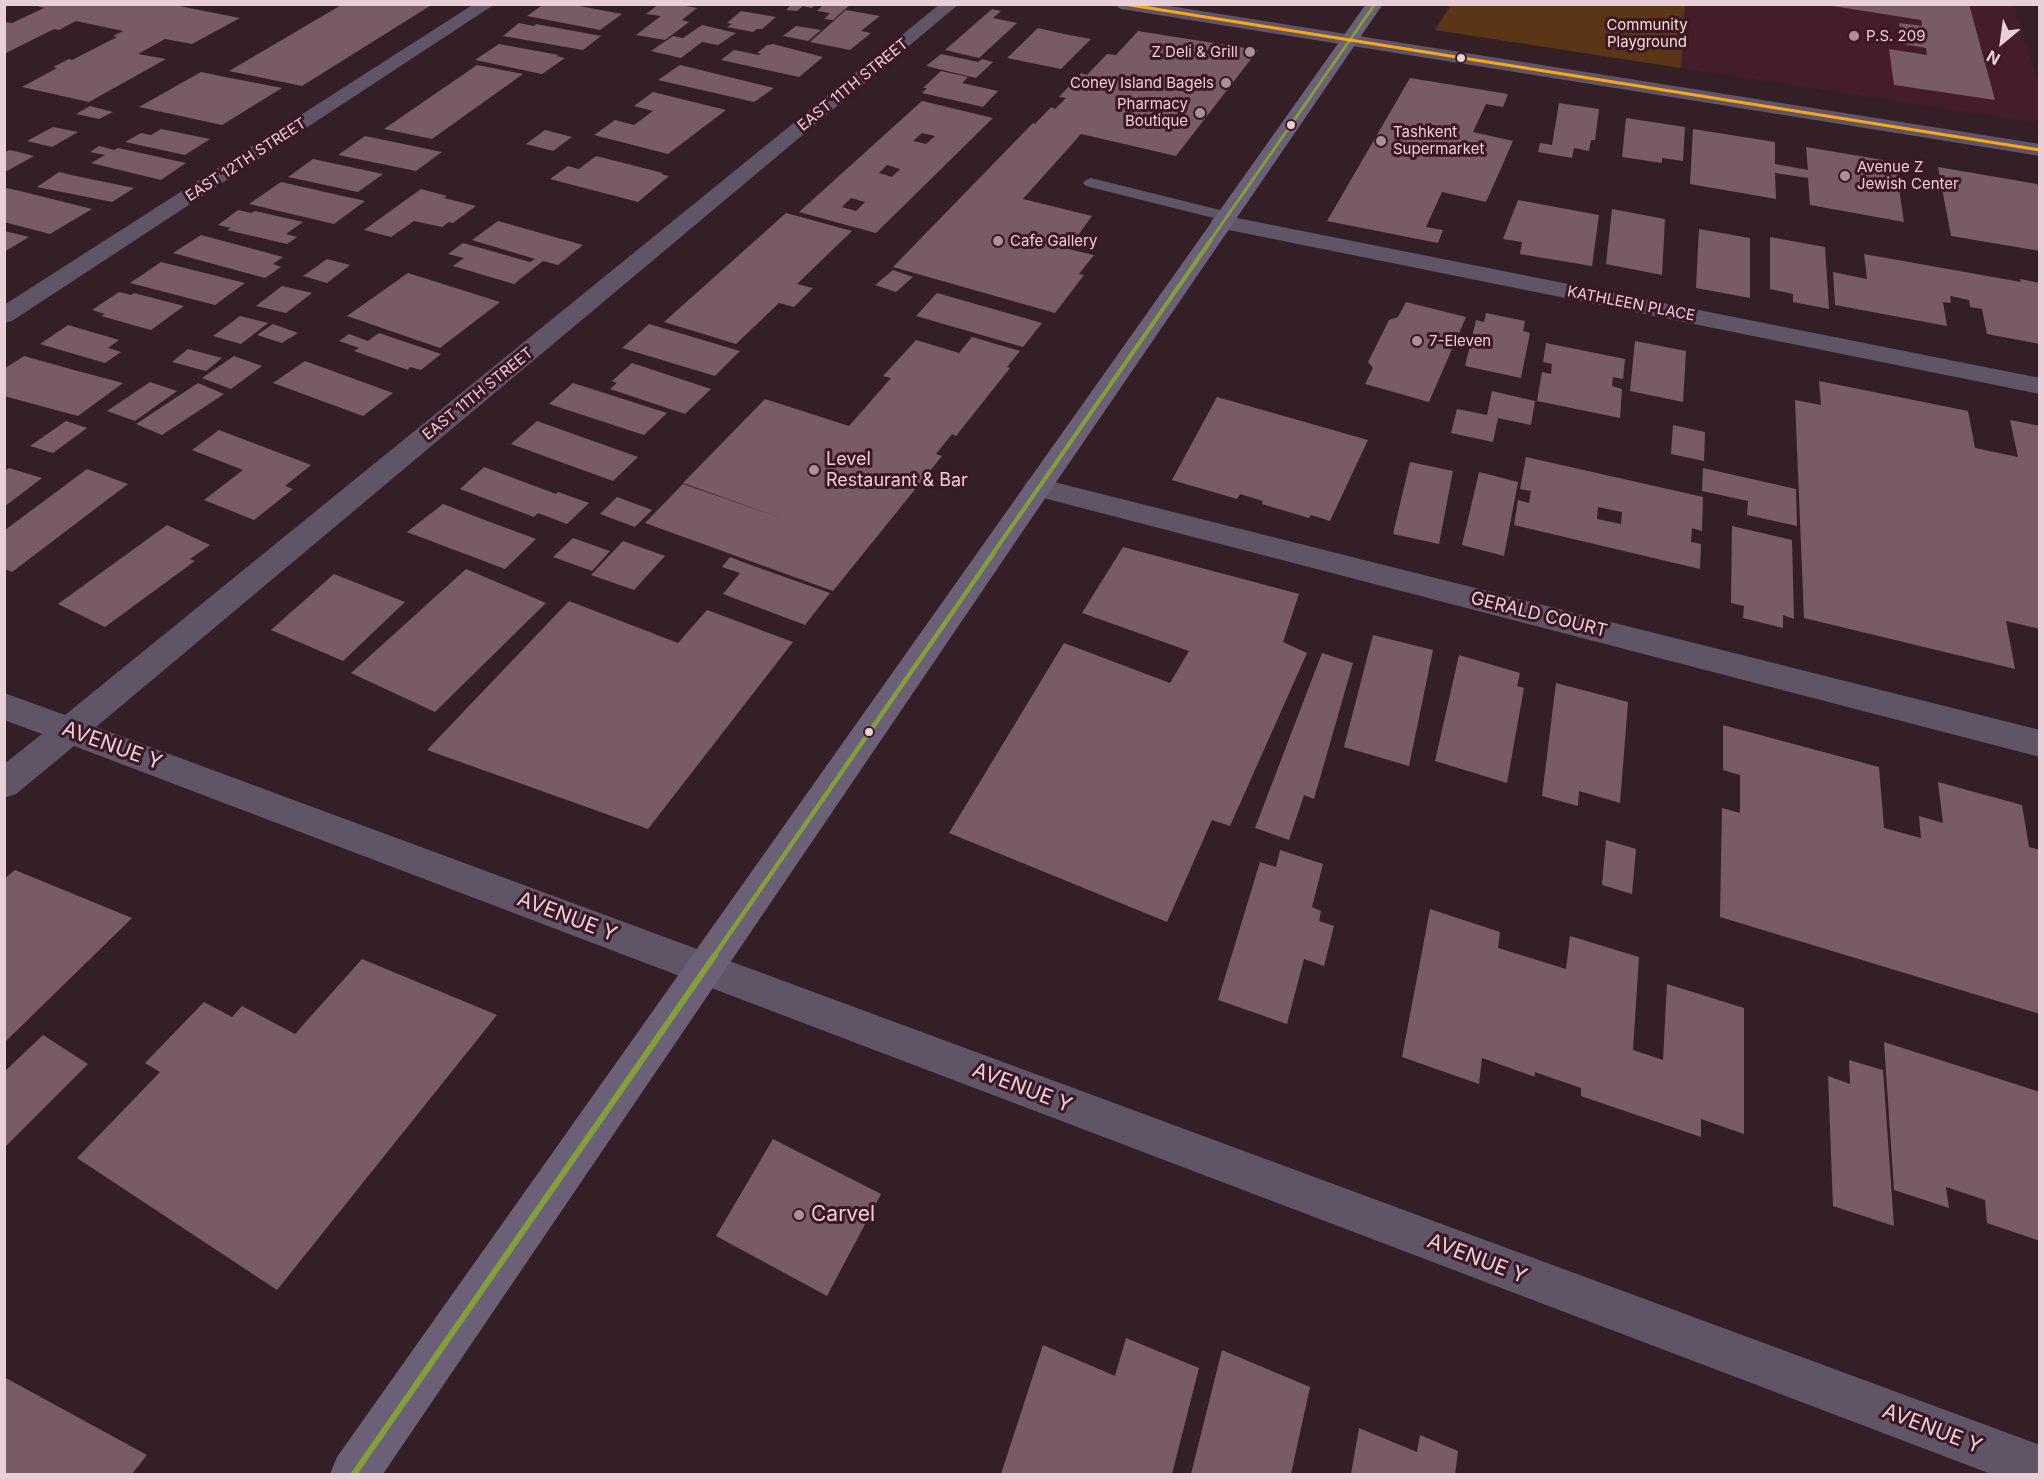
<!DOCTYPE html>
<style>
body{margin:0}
#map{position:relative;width:2044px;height:1479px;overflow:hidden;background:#351f27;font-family:Inter,sans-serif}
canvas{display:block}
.frame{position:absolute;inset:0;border:6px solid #e9cfd6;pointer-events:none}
.north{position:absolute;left:1972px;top:12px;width:60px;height:60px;-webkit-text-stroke:4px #3d1725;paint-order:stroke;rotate:209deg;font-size:16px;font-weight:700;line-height:24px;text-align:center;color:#e9cfd6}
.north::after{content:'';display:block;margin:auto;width:21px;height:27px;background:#e9cfd6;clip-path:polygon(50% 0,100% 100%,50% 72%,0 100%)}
</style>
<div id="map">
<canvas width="2044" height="1479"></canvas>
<div class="frame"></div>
<div class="north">N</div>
</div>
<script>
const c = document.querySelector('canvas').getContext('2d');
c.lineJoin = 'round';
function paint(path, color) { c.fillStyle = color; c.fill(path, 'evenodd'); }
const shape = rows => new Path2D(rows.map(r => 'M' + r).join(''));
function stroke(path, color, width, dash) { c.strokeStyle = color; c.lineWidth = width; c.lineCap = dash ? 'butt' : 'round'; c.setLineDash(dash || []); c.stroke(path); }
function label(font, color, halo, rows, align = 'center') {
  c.font = font + ' Inter,sans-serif'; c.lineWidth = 6; c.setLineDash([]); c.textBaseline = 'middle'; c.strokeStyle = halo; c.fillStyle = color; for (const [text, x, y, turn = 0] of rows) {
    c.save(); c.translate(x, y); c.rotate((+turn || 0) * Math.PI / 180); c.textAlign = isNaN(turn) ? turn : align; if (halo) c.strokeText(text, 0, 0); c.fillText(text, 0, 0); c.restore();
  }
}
const built = shape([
 [1685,5,2014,5,2039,83,2039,123,1681,68]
]);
const green = shape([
 [1451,5,1685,5,1681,68,1435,30]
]);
const building = shape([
 [30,4,181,4,179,6,240,18,192,44,165,39,138,54,166,59,89,102,22,87,57,68,53,67,69,59,72,60,117,37,113,36,123,31,76,21,59,30,54,29,4,54,4,22,12,23,44,8],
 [343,4,433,4,302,86,229,71],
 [544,4,568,4,622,14,600,30,527,16],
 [659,4,674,4,697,8,682,20,689,22,665,40,636,35,661,16,646,14],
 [792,4,815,4,812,8,803,6,797,11,786,10],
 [824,4,851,4,833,20,824,19,830,13,817,11],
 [1820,4,1969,4,1995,100,1894,85,1889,49,1927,55,1926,48,1903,44,1899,23,1922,26,1921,20],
 [992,9,1001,11,993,18,1017,23,979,58,945,50],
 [846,10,880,16,861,31,871,33,850,50,810,42],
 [741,11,776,17,762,29,757,29,753,32,727,27,732,24,727,23],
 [519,23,534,26,536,24,601,36,583,50,503,36],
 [702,25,736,33,718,45,702,42,681,58,651,51,673,36,683,38],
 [796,26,821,30,808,41,783,36],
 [1038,28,1064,34,1091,39,1061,69,1007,58],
 [1138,31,1258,50,1176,156,1081,134,1023,199,1092,216,1068,249,1094,255,1079,274,1084,275,1055,313,893,267,1033,123,1035,124,1051,107,1055,109,1066,98,1059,97,1081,73,1087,75,1107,54,1116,55],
 [499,44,559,55,556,56,565,58,542,74,475,60],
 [773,44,823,57,799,77,721,60,734,50,759,55,761,54,757,53,767,45],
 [941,54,978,62,982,59,993,62,976,78,926,66],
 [477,65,523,74,432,139,384,129],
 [680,65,774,88,754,102,658,80],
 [941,71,968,77,962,83,998,91,983,107,922,93,927,88,923,88],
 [201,72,220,76,282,88,222,125,139,107],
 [1410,78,1508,94,1503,107,1486,104,1473,132,1513,141,1486,202,1442,192,1426,227,1443,230,1438,243,1327,221],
 [653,92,726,110,668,154,594,135,615,120,634,125,653,111,634,106],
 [922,101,993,118,876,233,799,212],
 [922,133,935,136,926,144,913,141],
 [887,165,900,169,892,177,879,173],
 [851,198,865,202,856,211,842,207],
 [1559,103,1599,109,1595,140,1591,140,1589,151,1574,148,1572,158,1538,152,1540,143,1552,145],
 [90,106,113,112,99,119,76,114],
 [1626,118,1685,127,1683,161,1662,158,1662,163,1622,157],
 [53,127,78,132,52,147,27,141],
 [161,129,210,139,185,155,125,142,141,133,151,135],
 [1693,129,1775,142,1775,164,1808,170,1806,147,1895,162,1904,222,1810,205,1808,178,1775,173,1776,199,1690,184],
 [545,130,572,137,553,151,526,144],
 [365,136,442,152,416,171,338,155],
 [99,146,114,150,118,148,186,163,161,180,91,163,105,155,90,152],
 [9,150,10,150,34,156,7,171,4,170,4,153],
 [596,156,663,173,661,174,669,176,638,202,550,179,568,166,579,169],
 [313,159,383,174,358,192,288,177],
 [1938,167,2037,184,2040,194,2040,251,1951,236],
 [59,172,76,176,134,188,112,202,37,187],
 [281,182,365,201,334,224,249,204],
 [7,188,24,192,92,209,50,234,4,222,4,189],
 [421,189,447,196,444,198,476,206,453,223,449,222,442,227,414,221,391,237,364,230],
 [1518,200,1599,215,1592,266,1520,254,1522,242,1503,239],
 [1612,209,1665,219,1662,275,1606,264],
 [238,210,251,213,255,211,303,222,286,234,297,237,287,244,227,230,231,228,218,225],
 [786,213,852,231,797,284,813,288,794,307,779,303,736,344,664,322],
 [498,221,583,245,558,265,543,261,514,284,453,266,464,258,448,254,463,243,530,262,535,259,472,240],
 [1699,229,1750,238,1750,298,1696,288],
 [4,231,17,234,29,237,4,252],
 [201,235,283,257,273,264,281,267,265,278,173,253],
 [1770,237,1825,247,1829,309,1793,302,1793,294,1770,289],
 [1864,254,2021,282,2020,279,2040,283,2040,344,1987,334,1982,309,1970,307,1969,300,1950,296,1951,303,1943,302,1947,326,1835,305,1833,272,1867,279],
 [327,259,350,265,327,283,303,276],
 [161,262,245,283,215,305,130,283],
 [893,270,913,277,896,292,875,285],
 [408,273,500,302,440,348,347,316],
 [282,286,312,293,286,313,256,306],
 [119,292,131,295,134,293,184,306,151,330,101,316,105,314,92,310],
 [937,293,1042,323,1023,347,916,316],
 [1406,302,1466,317,1429,402,1365,384,1373,368,1368,362,1389,320,1398,317],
 [1486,313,1525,321,1523,331,1530,333,1521,378,1465,366,1476,320,1484,322],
 [240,316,268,323,241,344,213,336],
 [273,324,298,333,282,343,257,335],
 [649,324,740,351,715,376,622,348],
 [68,325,119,340,108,348,121,352,105,363,40,344],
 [379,333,441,354,421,370,410,367,408,370,354,351,359,348,339,341,349,334,368,341],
 [972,337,1020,351,1007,367,1010,368,956,436,952,434,936,454,942,456,833,591,645,523,683,484,784,519,683,483,765,399,849,426,891,378,883,376,916,340,959,353],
 [1635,341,1686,351,1683,402,1630,391],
 [1546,343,1625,359,1623,379,1613,377,1612,386,1622,389,1620,418,1537,401,1542,372,1551,374,1552,364,1543,362],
 [188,349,222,358,206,371,172,362],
 [24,356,74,370,123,383,78,416,4,396,4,369],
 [234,356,262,366,231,389,202,378],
 [305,361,393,393,363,416,273,383],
 [632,363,711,389,685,414,610,389,617,383,612,381],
 [1819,381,1968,411,1975,448,2018,457,2010,420,2040,426,2040,629,2006,621,2015,669,1804,618,1795,400,1821,405],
 [150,382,177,391,135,421,107,411],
 [198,383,224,394,162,435,136,424],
 [573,383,667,413,644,435,549,404],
 [1492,391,1535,401,1531,425,1498,418,1493,442,1451,433,1457,409,1487,415],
 [1217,397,1368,440,1330,521,1311,515,1309,518,1262,504,1263,501,1240,494,1237,499,1172,480],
 [66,421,87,428,53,453,30,446],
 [537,421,638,457,613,481,511,444],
 [1673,425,1705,432,1704,461,1671,454],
 [219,430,311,465,285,486,293,489,254,520,204,500,243,470,192,450],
 [1526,457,1703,497,1702,531,1692,528,1691,542,1701,544,1700,569,1514,525,1518,500,1529,503,1531,491,1520,489],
 [1598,507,1622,512,1621,524,1597,519],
 [1410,462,1453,471,1439,544,1393,534],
 [484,467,556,494,558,492,589,503,567,524,538,513,534,517,460,489],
 [9,468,42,478,4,507,4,471],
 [1703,468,1796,489,1797,526,1747,515,1748,501,1702,491],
 [87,469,128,484,12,572,5,569,5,530],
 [1479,472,1518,482,1504,556,1462,545],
 [617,497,652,510,635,527,600,514],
 [443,504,490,522,536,539,505,569,407,532],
 [167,525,210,545,190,559,195,561,105,627,58,604],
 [1732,526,1792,540,1794,619,1783,615,1783,628,1743,618,1744,606,1731,603],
 [573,538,610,551,592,571,553,557],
 [623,541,665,556,634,590,591,575],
 [1123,547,1299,594,1283,642,1307,653,1230,826,1212,820,1167,922,949,833,1064,643,1170,683,1189,651,1082,613],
 [730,557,748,564,830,593,805,625,723,594,740,573,722,567],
 [466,569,546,603,435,712,351,673],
 [334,574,405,602,343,661,271,630],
 [569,601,678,643,707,610,793,642,648,829,427,750],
 [1373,635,1433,650,1409,766,1344,747],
 [1322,653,1353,663,1314,799,1304,795,1289,840,1255,828],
 [1459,655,1520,673,1517,686,1524,688,1507,783,1435,761],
 [1556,683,1628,702,1620,803,1579,791,1578,806,1542,796],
 [1723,725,1879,767,1884,828,1921,838,1919,816,1943,823,1938,782,2022,805,2029,847,2040,850,2040,1014,1720,917,1722,808,1740,813,1740,775,1723,770],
 [1606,840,1636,849,1632,894,1602,885],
 [1280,850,1323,864,1312,907,1321,911,1319,921,1334,926,1324,966,1304,959,1287,1024,1218,1000,1260,862,1276,867],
 [15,870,132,918,4,1043,4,879],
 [1430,909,1500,932,1498,948,1566,969,1570,936,1639,957,1633,1050,1663,1060,1667,984,1744,1008,1744,1134,1701,1119,1701,1137,1581,1096,1581,1088,1535,1072,1535,1077,1482,1058,1479,1084,1402,1057],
 [362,959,497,1015,277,1290,77,1158,160,1072,145,1063,204,1002,232,1017,242,1006,295,1034],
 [43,1035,88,1064,4,1148,4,1072],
 [1884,1042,2040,1092,2040,1241,1987,1223,1985,1200,1946,1187,1949,1208,1894,1190],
 [1849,1060,1883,1070,1894,1226,1833,1206,1828,1076,1850,1084],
 [773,1139,881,1194,827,1296,716,1236],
 [1126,1338,1199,1368,1172,1474,1001,1474,1043,1345,1115,1376],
 [1222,1350,1310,1387,1291,1474,1191,1474],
 [4,1377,147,1455,132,1474,4,1474],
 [1359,1428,1417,1452,1420,1435,1458,1451,1455,1474,1351,1474]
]);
const service = shape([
 [1091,178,1232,213,1234,216,1226,221,1086,186,1083,183,1086,180,1091,178]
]);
const minor = shape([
 [474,4,495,4,12,321,4,323,4,305,474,4],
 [940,4,959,4,96,727,2040,1445,2040,1474,1991,1474,74,746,16,794,4,798,4,764,42,734,4,720,4,693,65,715,940,4],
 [1222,215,2040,378,2040,394,1214,227,1211,222,1214,217,1222,215],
 [1038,478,2040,730,2040,757,1028,494,1024,487,1028,480,1038,478]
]);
const tertiary = shape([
 [1113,4,1157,4,2040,144,2040,156,1121,9,1113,4]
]);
const secondary = shape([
 [1366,4,1383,4,1048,494,383,1474,330,1474,337,1457,1366,4]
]);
const bus1Far3 = shape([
 [1210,241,1375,4]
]);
const bus1Far2 = shape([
 [994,552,1211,240]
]);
const bus1Far1 = shape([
 [714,956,995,551]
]);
const bus1 = shape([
 [354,1474,715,955]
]);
const bus2 = shape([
 [1124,4,2040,150]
]);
const markers = [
 [1854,36,6,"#aa9199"],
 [1250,52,6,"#aa9199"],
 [1461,58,5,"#e9cfd6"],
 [1226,83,6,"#aa9199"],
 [1200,113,6,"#aa9199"],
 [1291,125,5,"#e9cfd6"],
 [1381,141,6,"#aa9199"],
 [1845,176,6,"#aa9199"],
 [998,241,6,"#aa9199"],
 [1417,341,6,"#aa9199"],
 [814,470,6,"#aa9199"],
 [869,732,5,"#e9cfd6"],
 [799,1215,6,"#aa9199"]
];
const farParknames = [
 ["Community",1647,25],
 ["Playground",1647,42]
];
const farPoinames = [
 ["P.S. 209",1866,36],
 ["Z Deli & Grill",1238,52,"right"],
 ["Coney Island Bagels",1214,83,"right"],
 ["Pharmacy",1188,104,"right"],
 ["Boutique",1188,121,"right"],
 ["Tashkent",1393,132],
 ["Supermarket",1393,149],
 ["Avenue Z",1857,167],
 ["Jewish Center",1857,184],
 ["Cafe Gallery",1010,241],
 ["7-Eleven",1429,341]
];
const farStreetnames = [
 ["EAST 11TH STREET",853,85,-39],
 ["EAST 12TH STREET",246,160,-33],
 ["KATHLEEN PLACE",1631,304,11],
 ["EAST 11TH STREET",478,394,-39]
];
const poiNames = [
 ["Level",826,460],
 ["Restaurant & Bar",826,481]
];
const streetNames = [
 ["GERALD COURT",1539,615,14]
];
const nearStreetnames = [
 ["AVENUE Y",112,746,20],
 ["AVENUE Y",567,917,21],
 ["AVENUE Y",1022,1088,21],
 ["AVENUE Y",1477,1259,21],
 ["AVENUE Y",1932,1429,21]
];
const nearPoinames = [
 ["Carvel",811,1215]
];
paint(built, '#451c2a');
paint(green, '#5a3516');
paint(building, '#785b65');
paint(service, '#5f5567');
paint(minor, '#5f5567');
paint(tertiary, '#5f5567');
paint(secondary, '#6b6075');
stroke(bus1Far3, '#829e3d', 3);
stroke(bus1Far2, '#829e3d', 4);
stroke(bus1Far1, '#829e3d', 4.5);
stroke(bus1, '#829e3d', 6);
stroke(bus2, '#faa61a', 3);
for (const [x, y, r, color] of markers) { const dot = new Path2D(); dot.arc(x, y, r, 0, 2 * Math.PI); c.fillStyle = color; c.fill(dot); stroke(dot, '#3d1725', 2); }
label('15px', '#f4dfcf', '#3d1725', farParknames);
label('15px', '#e9cfd6', '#3d1725', farPoinames, 'left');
label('15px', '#e9cfd6', '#3d1725', farStreetnames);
label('18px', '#e9cfd6', '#3d1725', poiNames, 'left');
label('18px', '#e9cfd6', '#3d1725', streetNames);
label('21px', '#e9cfd6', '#3d1725', nearStreetnames);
label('21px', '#e9cfd6', '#3d1725', nearPoinames, 'left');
</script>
